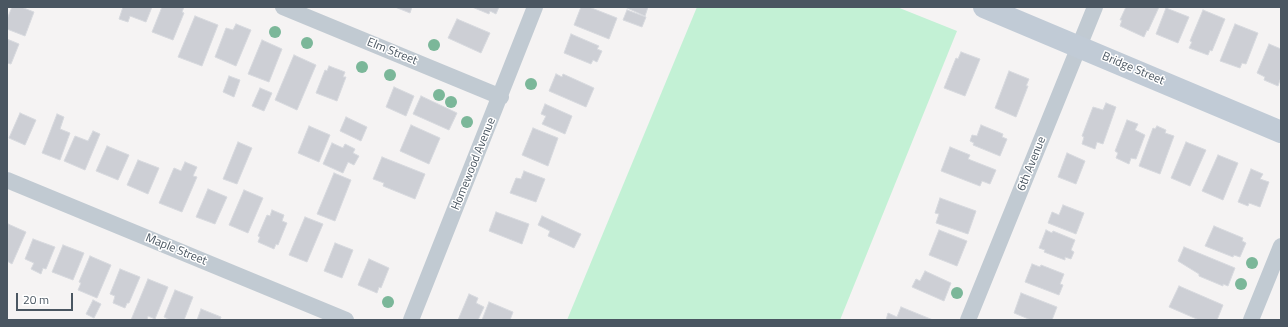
<!DOCTYPE html>
<style>
body{margin:0}
#map{position:relative;width:1288px;height:327px;overflow:hidden;background:#f5f3f3;font-family:"Titillium Web",sans-serif}
canvas{display:block}
.frame{position:absolute;inset:0;border:8px solid #4a5661;pointer-events:none}
.scale{position:absolute;left:16px;top:293px;width:57px;height:18px;box-sizing:border-box;border:2px solid #4a5661;border-top:0;padding-left:5px;font-size:12px;line-height:14px;white-space:nowrap;color:#4a5661;-webkit-text-stroke:3px #fff;paint-order:stroke}
</style>
<div id="map">
<canvas width="1288" height="327"></canvas>
<div class="frame"></div>
<div class="scale">20 m</div>
</div>
<script>
const c = document.querySelector('canvas').getContext('2d');
c.lineJoin = 'round';
function paint(path, color) { c.fillStyle = color; c.fill(path, 'evenodd'); }
const shape = rows => new Path2D(rows.map(r => 'M' + r).join(''));
function stroke(path, color, width, dash) { c.strokeStyle = color; c.lineWidth = width; c.lineCap = dash ? 'butt' : 'round'; c.setLineDash(dash || []); c.stroke(path); }
function label(font, color, halo, rows, align = 'center') {
  c.font = font + ' "Titillium Web",sans-serif'; c.lineWidth = 3; c.setLineDash([]); c.textBaseline = 'middle'; c.strokeStyle = halo; c.fillStyle = color; for (const [text, x, y, turn = 0] of rows) {
    c.save(); c.translate(x, y); c.rotate((+turn || 0) * Math.PI / 180); c.textAlign = isNaN(turn) ? turn : align; if (halo) c.strokeText(text, 0, 0); c.fillText(text, 0, 0); c.restore();
  }
}
const green = shape([
 [697,7,897,7,957,31,840,320,567,320]
]);
const building = shape([
 [12,7,21,7,34,12,25,36,7,29,7,19,12,7],
 [123,7,152,7,146,22,130,16,128,22,119,19,123,7],
 [162,7,184,7,182,12,184,13,173,40,152,32,162,7],
 [395,7,412,7,410,13,395,7],
 [472,7,499,7,496,14,490,11,489,14,472,7],
 [581,7,589,7,617,18,609,39,574,25,581,7],
 [625,7,648,7,645,16,625,7],
 [1126,7,1159,7,1148,31,1147,30,1144,37,1120,26,1122,20,1120,20,1126,7],
 [1166,8,1189,17,1178,43,1156,34,1166,8],
 [627,10,646,17,642,27,623,20,627,10],
 [1203,10,1225,19,1212,51,1210,50,1208,55,1189,48,1192,42,1190,41,1203,10],
 [195,16,218,25,202,66,178,57,195,16],
 [457,19,490,33,481,53,448,38,457,19],
 [236,24,251,30,236,66,215,57,226,28,233,30,236,24],
 [1235,24,1258,33,1246,64,1242,63,1240,68,1220,61,1235,24],
 [571,34,599,46,597,49,602,51,597,62,593,60,591,64,564,53,571,34],
 [7,39,19,44,11,64,7,63,7,39],
 [262,40,282,49,269,82,248,74,262,40],
 [1269,44,1281,49,1281,77,1278,86,1264,80,1265,77,1257,73,1269,44],
 [961,52,980,59,965,96,944,88,956,58,958,59,961,52],
 [294,55,316,65,297,110,275,100,294,55],
 [329,66,345,72,343,77,346,77,337,101,316,93,325,70,327,71,329,66],
 [1009,71,1029,79,1026,86,1028,86,1016,117,995,108,1009,71],
 [556,74,562,77,563,74,594,88,586,107,549,91,556,74],
 [229,76,240,80,234,97,223,92,229,76],
 [394,87,414,96,406,116,386,107,394,87],
 [260,88,272,93,264,111,252,106,260,88],
 [421,96,457,113,449,130,413,114,421,96],
 [1106,103,1116,107,1103,144,1097,142,1095,149,1082,144,1084,137,1082,136,1093,107,1103,110,1106,103],
 [545,104,572,116,565,134,542,124,546,116,541,114,545,104],
 [20,113,36,120,25,145,9,138,20,113],
 [57,114,64,117,60,129,70,133,60,160,42,153,57,114],
 [346,117,367,127,361,141,340,131,346,117],
 [1127,120,1138,124,1135,130,1145,135,1136,159,1131,158,1129,164,1116,158,1118,153,1115,151,1127,120],
 [411,125,440,138,429,164,400,151,411,125],
 [981,125,1003,134,1002,137,1007,139,1000,156,973,145,974,143,970,141,972,135,977,136,981,125],
 [309,126,330,135,319,162,298,153,309,126],
 [1157,126,1166,130,1165,133,1174,136,1160,174,1139,166,1153,128,1155,129,1157,126],
 [533,128,558,138,548,166,522,155,533,128],
 [93,131,100,134,85,170,64,161,75,136,88,141,93,131],
 [238,142,252,148,237,184,223,179,238,142],
 [1186,142,1206,150,1190,186,1171,178,1186,142],
 [332,143,343,148,345,144,355,149,353,153,359,156,354,165,348,162,343,173,323,164,332,143],
 [107,146,129,155,118,180,96,171,107,146],
 [950,147,970,155,968,159,996,170,990,184,982,181,980,186,941,171,950,147],
 [1067,153,1085,161,1076,184,1058,177,1067,153],
 [1218,155,1238,163,1223,200,1202,191,1218,155],
 [382,157,425,174,415,199,383,186,384,183,373,179,382,157],
 [138,160,159,168,148,194,127,185,138,160],
 [185,162,197,167,193,176,197,177,182,212,159,203,174,168,181,171,185,162],
 [1251,169,1263,174,1260,179,1269,182,1260,207,1249,203,1248,206,1238,202,1251,169],
 [524,171,545,179,536,202,510,193,516,178,521,179,524,171],
 [334,173,351,180,335,221,317,214,334,173],
 [208,189,227,197,215,224,196,217,208,189],
 [244,190,263,198,248,233,229,225,244,190],
 [940,198,976,211,968,234,936,223,939,214,935,213,940,198],
 [1063,205,1084,213,1076,234,1048,223,1052,212,1059,215,1063,205],
 [272,210,284,215,282,221,287,223,278,245,276,244,274,249,258,242,260,237,258,236,267,215,270,216,272,210],
 [496,212,529,224,522,244,489,231,496,212],
 [542,216,581,234,574,248,548,236,550,231,538,225,542,216],
 [305,217,323,224,307,262,289,255,305,217],
 [8,224,26,232,12,264,7,261,8,224],
 [1214,226,1243,238,1242,241,1246,243,1240,257,1234,255,1233,257,1205,246,1214,226],
 [939,230,967,241,957,266,929,255,939,230],
 [1046,230,1052,233,1053,231,1075,240,1071,250,1074,252,1071,259,1065,257,1065,260,1044,252,1045,250,1039,248,1046,230],
 [33,239,55,247,46,269,43,268,41,274,31,269,34,263,25,259,33,239],
 [335,243,353,250,342,278,324,271,335,243],
 [63,245,84,253,73,280,52,272,63,245],
 [1184,247,1235,268,1228,286,1223,284,1223,286,1199,276,1199,274,1178,261,1184,247],
 [90,256,111,265,97,298,78,290,81,283,79,282,90,256],
 [369,259,389,268,381,288,379,287,377,293,358,285,369,259],
 [1032,264,1040,267,1041,265,1064,274,1060,284,1063,285,1059,295,1025,282,1032,264],
 [120,269,140,277,129,303,127,303,125,308,113,303,115,296,110,294,120,269],
 [925,271,951,283,944,301,912,287,916,279,920,281,925,271],
 [148,279,168,287,155,319,148,316,147,320,131,320,148,279],
 [1179,286,1223,305,1217,320,1199,320,1169,307,1179,286],
 [175,290,193,297,184,320,170,320,164,317,175,290],
 [1021,293,1057,307,1052,320,1031,320,1014,313,1021,293],
 [469,294,478,298,476,303,484,307,478,320,458,320,469,294],
 [93,300,101,304,94,318,86,314,93,300],
 [489,302,513,312,510,320,482,320,489,302],
 [901,307,933,320,886,320,888,313,897,317,901,307],
 [201,309,221,317,220,320,197,320,201,309]
]);
const minor = shape([
 [283,7,501,97],
 [7,180,346,320],
 [411,320,535,7],
 [968,320,1095,7],
 [1251,320,1281,246]
]);
const secondary = shape([
 [984,7,1281,132]
]);
const trees = [
 [275,32],
 [307,43],
 [434,45],
 [362,67],
 [390,75],
 [531,84],
 [439,95],
 [451,102],
 [467,122],
 [1252,263],
 [1241,284],
 [957,293],
 [388,302]
];
const streetNames = [
 ["Elm Street",392,52,22],
 ["Bridge Street",1133,69,23],
 ["Homewood Avenue",474,164,-68],
 ["6th Avenue",1032,164,-68],
 ["Maple Street",176,250,22]
];
paint(green, '#c3f1d5');
paint(building, '#cdcfd5');
stroke(building, '#d7d9de', 1);
stroke(minor, '#c1cad2', 16);
stroke(secondary, '#c1cbd6', 22);
c.fillStyle = '#7bb799';
for (const [x, y] of trees) { c.beginPath(); c.arc(x, y, 6, 0, 2 * Math.PI); c.fill(); }
label('12px', '#4a5661', '#fff', streetNames);
</script>
